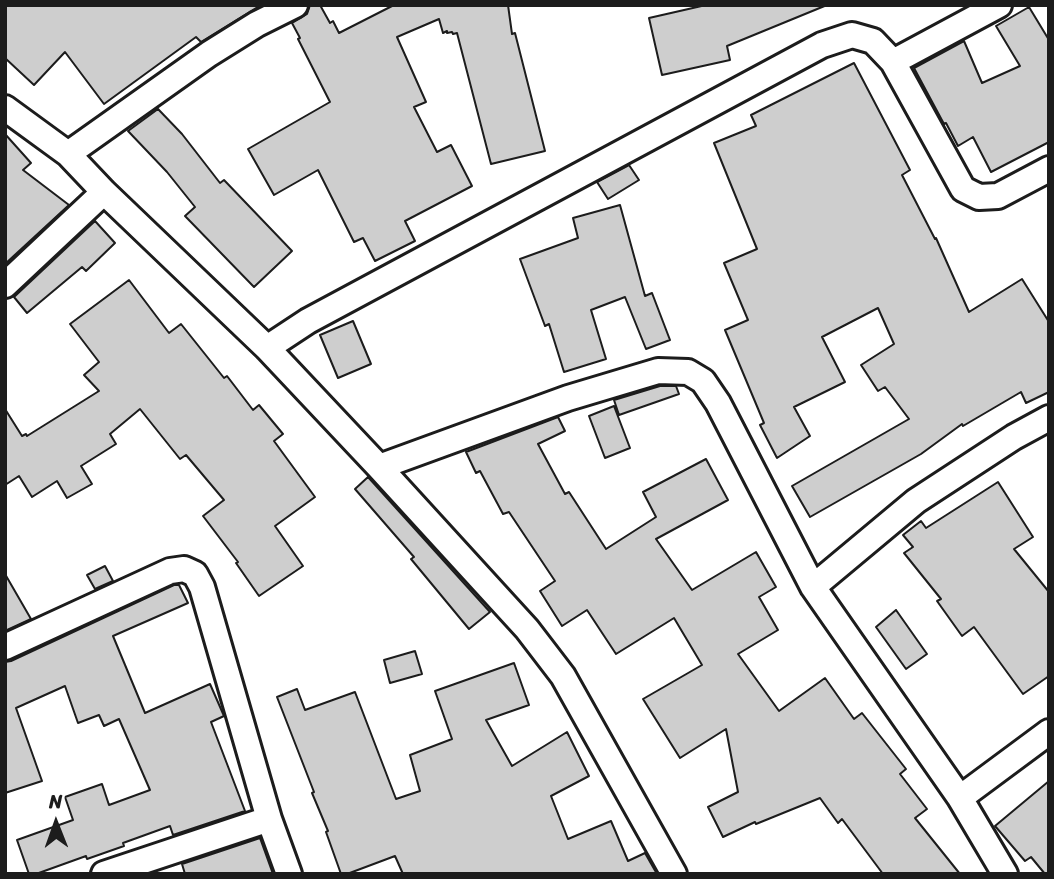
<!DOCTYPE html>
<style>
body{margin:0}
#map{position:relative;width:1054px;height:879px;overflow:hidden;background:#fff;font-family:Sriracha,sans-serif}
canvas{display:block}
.frame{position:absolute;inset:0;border:7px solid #1c1c1c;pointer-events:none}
.north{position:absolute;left:21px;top:788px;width:70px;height:70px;-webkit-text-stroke:5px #fff;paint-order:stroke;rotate:359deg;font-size:19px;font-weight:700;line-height:28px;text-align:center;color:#1c1c1c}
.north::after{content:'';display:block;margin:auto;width:24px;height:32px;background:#1c1c1c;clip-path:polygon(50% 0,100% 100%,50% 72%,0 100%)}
</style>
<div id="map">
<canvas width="1054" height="879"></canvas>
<div class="frame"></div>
<div class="north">N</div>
</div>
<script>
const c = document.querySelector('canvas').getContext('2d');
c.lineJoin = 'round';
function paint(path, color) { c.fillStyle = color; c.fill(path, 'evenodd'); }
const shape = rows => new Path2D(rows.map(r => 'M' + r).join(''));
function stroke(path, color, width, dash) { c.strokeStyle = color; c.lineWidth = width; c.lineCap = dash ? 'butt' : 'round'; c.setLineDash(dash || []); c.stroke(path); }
const building = shape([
 [5,5,261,5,201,42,196,37,104,104,65,52,34,85,5,58,5,5],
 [310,5,320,5,330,23,333,21,339,33,394,5,508,5,512,34,515,33,545,151,491,164,457,33,453,34,452,32,447,33,447,31,443,33,439,19,397,37,426,102,414,107,437,152,451,145,472,186,405,221,415,241,375,261,363,238,354,242,318,170,274,195,248,149,330,102,298,39,300,38,292,23,307,14,310,5],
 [706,5,827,5,727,46,730,60,662,75,649,18,706,5],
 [1029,7,1049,40,1049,142,991,172,973,137,958,146,946,123,944,124,914,68,964,41,982,83,1020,66,996,26,1029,7],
 [854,63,910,170,902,175,935,239,936,238,969,312,1022,279,1049,322,1049,392,1026,403,1021,392,963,426,962,424,921,454,810,517,792,486,909,419,885,387,878,391,861,365,894,344,878,308,822,337,845,382,794,407,810,436,777,458,760,425,764,423,725,330,748,320,724,263,757,249,714,143,756,126,751,115,854,63],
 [158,109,182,134,220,183,224,180,292,251,254,287,185,216,195,207,167,172,128,131,158,109],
 [5,134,31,163,23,170,69,205,5,264,5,134],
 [629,165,639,180,608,199,597,182,629,165],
 [620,205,645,296,652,293,670,340,646,349,625,297,591,310,606,359,564,372,549,324,545,326,520,259,578,238,573,218,620,205],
 [95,221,115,243,86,271,82,267,27,313,14,297,95,221],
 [129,280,169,333,181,324,224,378,227,376,253,410,259,405,283,434,274,441,315,497,275,526,303,566,259,596,236,563,238,562,203,516,224,500,186,455,180,459,140,409,110,434,116,444,81,466,92,484,67,498,57,481,32,497,19,476,5,485,5,409,22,436,26,434,27,436,99,391,84,375,99,362,70,324,129,280],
 [353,321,371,364,338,378,320,335,353,321],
 [660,386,676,386,679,394,619,415,614,400,660,386],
 [614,406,630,448,605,458,589,416,614,406],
 [558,417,565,431,538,444,565,494,569,492,606,549,656,517,643,492,706,459,728,500,656,539,692,590,756,552,776,587,759,597,778,630,738,654,779,711,825,678,854,719,862,713,906,769,900,774,927,809,915,818,960,874,883,874,842,819,838,823,820,798,756,824,755,822,723,837,708,807,738,792,726,729,680,758,643,699,702,665,674,618,616,654,587,610,562,626,540,591,555,581,509,512,503,514,480,471,476,473,466,452,558,417],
 [368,477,490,612,469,629,411,559,414,557,355,489,368,477],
 [998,482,1033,537,1014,549,1049,592,1049,676,1023,694,974,627,962,636,937,601,941,599,904,553,913,547,903,535,921,521,926,528,998,482],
 [105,566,113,581,95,589,87,575,105,566],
 [5,574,31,619,5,631,5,574],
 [174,585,179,585,188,603,113,636,145,713,210,684,224,716,211,722,245,811,173,835,170,826,123,843,124,846,87,859,86,856,36,874,29,874,17,840,73,820,65,797,102,784,109,805,150,790,119,719,104,726,99,715,78,723,65,686,16,708,42,781,5,793,5,662,11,661,174,585],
 [896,610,927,654,906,669,876,627,896,610],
 [415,651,422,674,390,683,384,660,415,651],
 [514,663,529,705,486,720,512,766,567,732,589,776,551,796,568,839,611,821,628,861,645,853,657,874,403,874,395,856,347,874,341,874,326,832,328,831,312,793,314,792,277,697,297,689,305,710,355,692,396,799,420,791,410,755,452,739,435,691,514,663],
 [1049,781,1049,874,1045,874,1031,857,1025,861,995,826,1049,781],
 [260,838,273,874,185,874,182,864,260,838]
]);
const minor = shape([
 [893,62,999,5],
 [5,108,68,154,104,192,267,348,379,467,527,629,563,676,674,874],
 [68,154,209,54,257,24,295,5],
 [5,285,104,192],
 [267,348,308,321,822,45,852,35,873,41,893,62,963,189,979,197,998,196,1049,169],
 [379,467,568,398,658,371,688,372,703,381,718,403,813,587,960,798,1005,874],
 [813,587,916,501,1014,437,1049,418],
 [5,647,170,571,184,569,195,574,202,587,269,819,289,874],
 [960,798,1049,732],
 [104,874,269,819]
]);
paint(building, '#cecece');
stroke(building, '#1c1c1c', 2);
stroke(minor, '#1c1c1c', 30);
stroke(minor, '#fff', 24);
</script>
